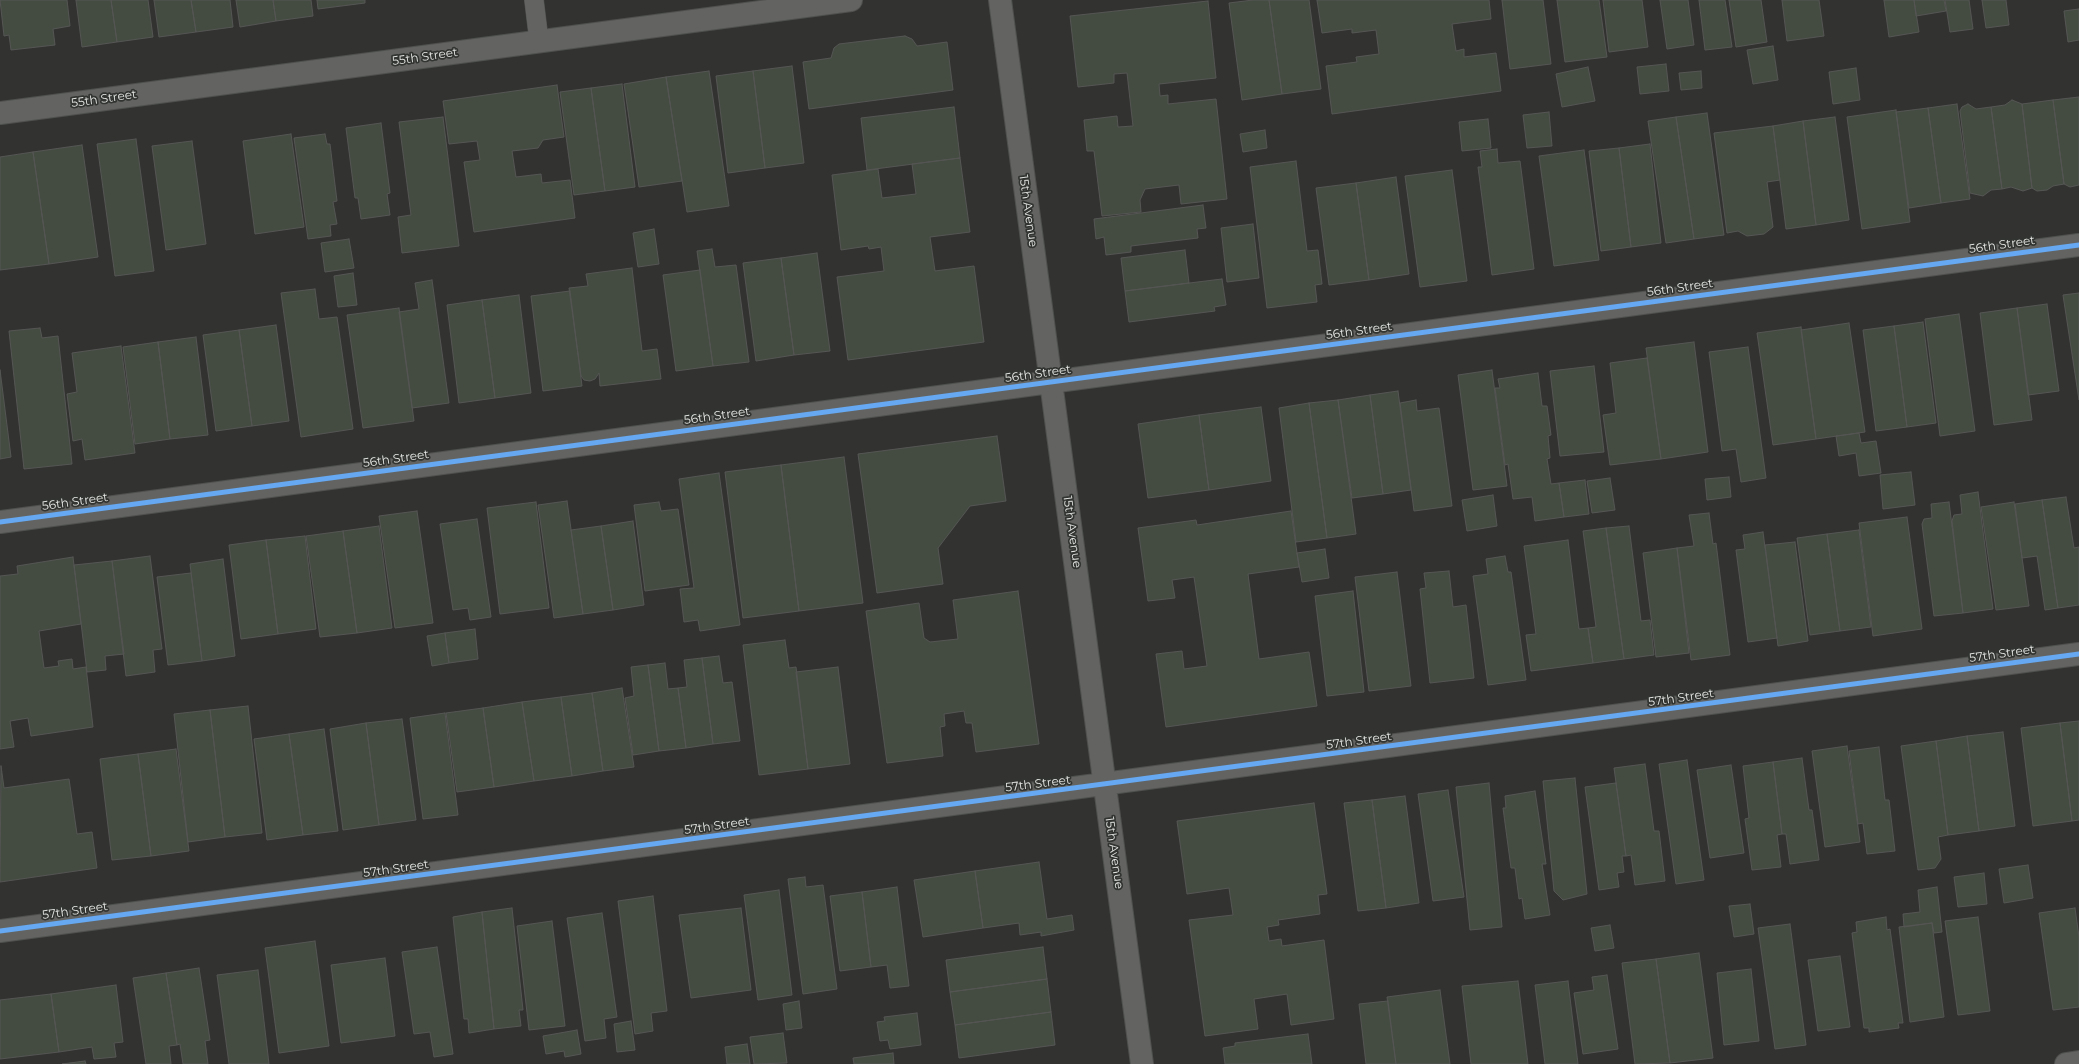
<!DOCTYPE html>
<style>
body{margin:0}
canvas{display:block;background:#323331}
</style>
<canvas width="2079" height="1064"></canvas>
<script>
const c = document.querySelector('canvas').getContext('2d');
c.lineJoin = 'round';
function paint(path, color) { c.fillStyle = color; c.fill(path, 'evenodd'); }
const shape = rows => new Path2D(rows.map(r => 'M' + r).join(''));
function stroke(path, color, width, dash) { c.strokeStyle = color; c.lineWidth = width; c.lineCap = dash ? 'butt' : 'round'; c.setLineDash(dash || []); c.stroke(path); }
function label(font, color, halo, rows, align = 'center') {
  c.font = font + ' Montserrat,sans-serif'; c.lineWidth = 3.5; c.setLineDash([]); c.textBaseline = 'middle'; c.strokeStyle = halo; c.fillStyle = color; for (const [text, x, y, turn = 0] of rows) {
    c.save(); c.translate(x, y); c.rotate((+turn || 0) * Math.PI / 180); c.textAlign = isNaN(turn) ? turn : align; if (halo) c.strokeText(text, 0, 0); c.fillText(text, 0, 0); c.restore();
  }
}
const building = shape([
 [0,0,67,0,70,26,53,29,55,45,11,50,9,35,4,36,0,0],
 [76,0,111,0,117,42,82,47,76,0],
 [111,0,148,0,153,37,117,42,111,0],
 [154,0,191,0,196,32,159,37,154,0],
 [191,0,230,0,233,27,196,32,191,0],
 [236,0,273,0,276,21,240,27,236,0],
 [273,0,311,0,313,16,276,21,273,0],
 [317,0,365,0,365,3,318,9,317,0],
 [1253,0,1269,0,1282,94,1242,100,1229,3,1253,0],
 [1269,0,1309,0,1321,89,1282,94,1269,0],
 [1317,0,1489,0,1491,19,1452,24,1456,51,1464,49,1464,57,1496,53,1501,91,1332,114,1326,66,1357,62,1356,57,1379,54,1376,30,1352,33,1352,29,1322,33,1317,0],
 [1502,0,1543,0,1551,64,1510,69,1502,0],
 [1557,0,1599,0,1607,57,1565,62,1557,0],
 [1603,0,1642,0,1648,47,1609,52,1603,0],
 [1660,0,1688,0,1694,45,1667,49,1660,0],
 [1699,0,1725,0,1732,47,1705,50,1699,0],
 [1729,0,1761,0,1767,42,1736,47,1729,0],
 [1782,0,1819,0,1824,36,1787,41,1782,0],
 [1884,0,1914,0,1919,32,1889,37,1884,0],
 [1914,0,1944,0,1946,11,1916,16,1914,0],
 [1945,0,1969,0,1973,29,1950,32,1945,0],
 [1982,0,2006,0,2009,25,1986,28,1982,0],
 [1208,1,1216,78,1159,84,1160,96,1168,95,1168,104,1216,99,1227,199,1181,204,1179,185,1145,189,1140,200,1141,212,1102,216,1094,151,1087,151,1084,120,1117,116,1118,127,1133,126,1127,73,1114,74,1114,83,1078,87,1070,16,1208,1],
 [2079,9,2079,40,2068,42,2064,11,2079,9],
 [905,36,912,39,917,46,947,42,953,90,809,109,803,62,831,58,834,48,839,44,905,36],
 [1773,46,1778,80,1753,84,1747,50,1773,46],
 [1666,64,1669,91,1640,94,1637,67,1666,64],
 [792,66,804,163,765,168,753,71,792,66],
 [1588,67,1595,101,1562,107,1556,74,1588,67],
 [1856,68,1860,100,1833,104,1829,72,1856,68],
 [709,71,729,206,687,212,666,77,709,71],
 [753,71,765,168,728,173,716,76,753,71],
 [1701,71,1702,88,1681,90,1679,73,1701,71],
 [666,77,682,181,639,187,624,84,666,77],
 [622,84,635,187,605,191,591,88,622,84],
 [557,85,564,137,543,140,538,148,512,151,516,177,541,174,542,183,570,180,575,218,474,232,464,162,480,160,477,141,449,144,443,101,557,85],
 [591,88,605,191,574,195,560,92,591,88],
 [2079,97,2079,185,2070,187,2064,184,2053,100,2079,97],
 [2012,100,2022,104,2032,188,2023,191,2011,187,2002,189,1991,107,2005,105,2012,100],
 [2053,100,2064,184,2053,186,2047,190,2037,191,2032,188,2022,104,2053,100],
 [1957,104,1970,199,1941,203,1928,108,1957,104],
 [1968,104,1976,109,1991,107,2002,189,1991,190,1983,196,1970,193,1960,111,1962,107,1968,104],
 [954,107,960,158,867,170,861,118,954,107],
 [1928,108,1941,203,1909,208,1896,112,1928,108],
 [1896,110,1910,222,1862,229,1847,117,1896,110],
 [1549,112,1552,146,1527,148,1523,115,1549,112],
 [1707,113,1724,235,1694,239,1676,117,1707,113],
 [443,117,459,246,402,253,398,217,411,215,399,122,443,117],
 [1676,117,1694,239,1666,243,1648,121,1676,117],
 [1835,117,1849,220,1816,225,1803,121,1835,117],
 [1488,119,1491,148,1462,151,1459,122,1488,119],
 [1803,121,1816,225,1786,229,1773,126,1803,121],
 [381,123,390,193,387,194,390,215,361,219,358,198,355,198,346,128,381,123],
 [1773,126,1780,180,1767,182,1773,227,1764,234,1747,236,1738,231,1727,233,1714,133,1773,126],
 [1265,130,1267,148,1243,152,1240,134,1265,130],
 [291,134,304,227,255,234,243,141,291,134],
 [325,134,327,144,330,144,337,201,333,202,337,224,330,225,331,236,308,239,294,138,325,134],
 [136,139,154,271,115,276,97,144,136,139],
 [192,141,206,244,166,250,152,146,192,141],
 [1650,144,1661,243,1631,247,1619,148,1650,144],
 [82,145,98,257,49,264,33,152,82,145],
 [1619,148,1631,247,1601,251,1589,151,1619,148],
 [1497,149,1498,163,1520,161,1534,269,1492,275,1478,167,1482,167,1480,151,1497,149],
 [1584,150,1599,260,1554,266,1539,156,1584,150],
 [33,152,49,264,0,270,0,157,33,152],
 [960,158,970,232,930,237,935,271,974,266,984,342,848,360,837,277,884,271,881,247,869,249,868,246,841,250,832,175,878,169,882,198,916,194,912,164,960,158],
 [1296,161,1307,251,1318,250,1322,284,1315,285,1317,302,1267,308,1250,167,1296,161],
 [1452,170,1467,281,1420,287,1405,176,1452,170],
 [1396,177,1409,274,1369,280,1356,183,1396,177],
 [1356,183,1369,280,1329,285,1316,188,1356,183],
 [1203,205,1206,228,1197,229,1198,238,1131,246,1131,252,1106,255,1104,237,1096,239,1094,219,1203,205],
 [1253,224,1259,278,1227,282,1221,228,1253,224],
 [654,229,659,264,638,267,633,233,654,229],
 [349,239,354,268,325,272,321,243,349,239],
 [712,249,715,267,736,265,749,362,713,366,697,251,712,249],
 [1185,250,1189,283,1125,291,1121,258,1185,250],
 [817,253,830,351,794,355,781,258,817,253],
 [781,258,794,355,756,361,743,263,781,258],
 [632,268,642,351,657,349,661,379,600,386,599,373,595,379,590,381,584,380,581,376,569,288,588,286,586,274,632,268],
 [700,270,713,366,676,371,663,275,700,270],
 [353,273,357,305,338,307,334,276,353,273],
 [1222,279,1226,305,1214,307,1215,311,1129,322,1125,291,1222,279],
 [432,280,449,403,412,408,399,312,419,309,415,283,432,280],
 [315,289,319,319,337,317,353,429,301,437,281,293,315,289],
 [570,291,582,386,543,391,531,296,570,291],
 [2079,293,2079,400,2063,295,2079,293],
 [519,295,531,393,495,398,482,300,519,295],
 [482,300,495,398,459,403,447,305,482,300],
 [2047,304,2059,391,2028,395,2017,308,2047,304],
 [399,308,414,421,363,428,347,315,399,308],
 [2017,308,2032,420,1994,425,1980,313,2017,308],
 [1959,314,1975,431,1940,436,1925,319,1959,314],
 [1923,322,1936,423,1907,427,1894,326,1923,322],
 [1849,323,1865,432,1816,439,1801,330,1849,323],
 [276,325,289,421,252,426,239,330,276,325],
 [1894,326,1907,427,1876,431,1863,330,1894,326],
 [1801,327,1816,439,1773,445,1757,333,1801,327],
 [40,328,42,338,58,336,72,464,24,469,9,331,40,328],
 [239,330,252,426,216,431,203,335,239,330],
 [196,337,208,435,170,439,158,342,196,337],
 [158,342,170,439,135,444,123,347,158,342],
 [1694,342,1708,452,1661,459,1646,348,1694,342],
 [121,346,135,453,85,460,82,439,73,441,67,394,77,392,72,353,121,346],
 [1748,347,1766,478,1741,482,1736,449,1722,451,1709,352,1748,347],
 [1647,358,1661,459,1610,465,1603,415,1616,413,1610,363,1647,358],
 [1594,366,1604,452,1560,456,1550,371,1594,366],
 [0,370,11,457,0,459,0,370],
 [1492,370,1507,486,1473,490,1458,375,1492,370],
 [1538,373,1542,406,1547,406,1551,435,1548,436,1550,458,1547,459,1551,484,1559,483,1564,517,1535,521,1532,497,1513,499,1508,464,1505,465,1495,388,1500,388,1498,379,1538,373],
 [1398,391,1411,490,1383,494,1370,395,1398,391],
 [1370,395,1383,494,1352,498,1338,400,1370,395],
 [1338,400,1356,534,1327,538,1309,403,1338,400],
 [1416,400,1417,411,1439,408,1452,506,1414,511,1400,403,1416,400],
 [1309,403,1327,538,1296,542,1279,408,1309,403],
 [1261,407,1271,481,1209,490,1199,415,1261,407],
 [1199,415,1209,490,1148,498,1138,424,1199,415],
 [1859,433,1861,443,1876,441,1881,473,1859,476,1856,453,1839,456,1836,436,1859,433],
 [997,436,1006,501,970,506,938,548,943,584,877,593,858,454,997,436],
 [844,457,863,603,799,611,781,465,844,457],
 [781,465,799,611,743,618,725,472,781,465],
 [1911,472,1915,505,1883,509,1880,475,1911,472],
 [719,473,740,625,700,631,698,620,684,622,680,589,694,588,679,479,719,473],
 [1729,477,1731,497,1707,500,1705,479,1729,477],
 [1610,478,1615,510,1592,513,1587,481,1610,478],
 [1585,480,1589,514,1564,517,1559,483,1585,480],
 [1978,492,1993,609,1963,613,1952,521,1954,515,1962,514,1960,495,1978,492],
 [1493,495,1497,526,1467,531,1462,500,1493,495],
 [2066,497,2074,548,2079,547,2079,605,2058,608,2042,500,2066,497],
 [2042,500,2058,608,2045,610,2037,556,2022,558,2015,504,2042,500],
 [567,501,583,614,554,618,538,505,567,501],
 [536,502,549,608,500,614,487,508,536,502],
 [659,502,661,511,678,509,689,585,645,591,634,505,659,502],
 [1949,502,1963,613,1934,616,1922,524,1924,519,1932,518,1931,504,1949,502],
 [2014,502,2029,606,1996,610,1981,507,2014,502],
 [417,511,433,623,395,628,379,516,417,511],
 [1291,511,1299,567,1248,574,1259,659,1309,652,1317,706,1166,727,1156,654,1182,651,1184,669,1207,666,1194,577,1172,580,1175,598,1148,601,1138,528,1196,520,1197,525,1291,511],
 [1709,513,1713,544,1716,543,1730,655,1691,660,1677,548,1694,546,1689,515,1709,513],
 [1907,517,1922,629,1873,636,1859,523,1907,517],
 [477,519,491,617,470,620,468,608,453,610,440,524,477,519],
 [633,521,644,605,613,610,601,526,633,521],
 [379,526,392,628,357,633,343,531,379,526],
 [601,526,613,610,583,614,571,530,601,526],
 [1629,526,1641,621,1650,620,1654,655,1624,659,1606,528,1629,526],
 [1606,528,1624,659,1593,663,1588,628,1596,627,1583,531,1606,528],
 [1859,530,1871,627,1840,631,1827,534,1859,530],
 [343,531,357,633,320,637,306,536,343,531],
 [1763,532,1777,638,1748,642,1736,550,1745,549,1743,535,1763,532],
 [1827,534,1840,631,1810,635,1797,538,1827,534],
 [305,536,316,629,278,634,266,540,305,536],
 [266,540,278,634,241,639,229,545,266,540],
 [1568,540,1579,629,1588,628,1593,663,1531,671,1526,635,1536,634,1524,546,1568,540],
 [1795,542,1808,641,1778,646,1765,545,1795,542],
 [1677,548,1689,653,1656,657,1643,553,1677,548],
 [1325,549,1329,578,1302,582,1297,553,1325,549],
 [150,556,162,649,153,650,155,672,126,676,112,561,150,556],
 [1505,556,1508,572,1511,572,1526,680,1488,685,1473,576,1488,574,1486,559,1505,556],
 [73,557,81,624,39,631,44,668,59,666,58,661,72,659,73,669,86,667,93,727,31,736,28,718,10,721,14,747,0,749,0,576,18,574,17,566,73,557],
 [223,559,235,656,202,661,190,564,223,559],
 [112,561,124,654,105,656,106,670,87,672,74,565,112,561],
 [1449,571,1453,607,1466,605,1474,678,1430,683,1420,589,1426,588,1424,573,1449,571],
 [1397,572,1411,686,1369,691,1355,577,1397,572],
 [191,573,202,661,168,665,157,577,191,573],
 [1018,591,1039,744,976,752,972,723,966,723,964,711,944,714,945,726,940,727,943,756,887,763,866,611,919,603,924,638,930,642,958,639,953,600,1018,591],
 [1353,591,1364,692,1327,696,1315,596,1353,591],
 [475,629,478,659,449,663,445,633,475,629],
 [445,633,449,663,432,666,427,636,445,633],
 [785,640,789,668,796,667,808,769,759,775,743,645,785,640],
 [719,656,723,683,732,682,740,741,713,744,702,658,719,656],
 [702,658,713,744,686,748,678,688,687,687,684,660,702,658],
 [665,663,668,689,678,688,686,748,659,751,648,665,665,663],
 [648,665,659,751,633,755,625,698,634,696,631,667,648,665],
 [838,667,850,764,808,769,796,672,838,667],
 [622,688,634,767,603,771,592,693,622,688],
 [592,693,603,771,572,776,561,697,592,693],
 [561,697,572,776,534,781,522,702,561,697],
 [522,702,534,781,494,787,483,708,522,702],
 [248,706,262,833,225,837,210,710,248,706],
 [483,708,494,787,457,792,446,713,483,708],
 [210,710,225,837,188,842,174,714,210,710],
 [445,713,458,815,423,819,410,718,445,713],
 [402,719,416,820,379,825,366,723,402,719],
 [2079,721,2079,820,2072,821,2060,723,2079,721],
 [366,723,379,825,343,830,330,729,366,723],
 [2060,723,2072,821,2033,826,2021,728,2060,723],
 [324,729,338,831,303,835,289,734,324,729],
 [2003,732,2015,826,1979,831,1967,736,2003,732],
 [289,734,303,835,267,840,254,739,289,734],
 [1967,736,1979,831,1948,835,1936,741,1967,736],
 [1936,741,1948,835,1938,837,1941,859,1935,868,1918,870,1901,746,1936,741],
 [1847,746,1860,842,1825,847,1812,751,1847,746],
 [1879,747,1885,800,1889,800,1895,851,1867,854,1863,823,1858,824,1849,751,1879,747],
 [176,749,189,851,151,856,138,754,176,749],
 [138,754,151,856,112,860,100,759,138,754],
 [1802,758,1809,810,1812,810,1819,860,1790,864,1786,834,1782,834,1773,762,1802,758],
 [1687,760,1704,880,1676,884,1659,764,1687,760],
 [1773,762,1782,834,1777,835,1781,867,1752,870,1745,819,1749,818,1743,766,1773,762],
 [1645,764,1654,831,1659,831,1665,881,1635,885,1631,855,1626,856,1614,768,1645,764],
 [1731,765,1744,853,1710,858,1697,770,1731,765],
 [1,766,4,788,69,779,77,834,92,832,97,868,0,882,1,766],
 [1575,778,1587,894,1563,900,1554,891,1543,781,1575,778],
 [1489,783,1502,927,1470,930,1456,787,1489,783],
 [1616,783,1626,856,1622,856,1624,872,1617,873,1619,887,1599,890,1585,787,1616,783],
 [1448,790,1464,897,1433,901,1418,794,1448,790],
 [1535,791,1546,864,1542,864,1550,915,1525,919,1522,898,1519,899,1515,868,1511,868,1503,808,1506,808,1505,796,1535,791],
 [1405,796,1419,903,1386,908,1372,800,1405,796],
 [1372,800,1386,908,1358,911,1344,803,1372,800],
 [1314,803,1327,894,1318,895,1320,914,1278,920,1279,925,1267,927,1269,941,1281,939,1282,946,1324,940,1334,1019,1291,1025,1287,994,1254,999,1258,1029,1205,1036,1189,920,1233,915,1229,888,1187,894,1177,821,1314,803],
 [1039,862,1047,919,1072,915,1074,930,1041,936,1041,932,1020,935,1019,923,983,928,975,871,1039,862],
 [2028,865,2033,898,2004,903,1999,869,2028,865],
 [975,871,983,928,923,937,914,880,975,871],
 [1984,873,1987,904,1958,907,1954,877,1984,873],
 [805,877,806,887,823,885,837,989,803,994,788,879,805,877],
 [897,887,909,986,890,988,887,965,871,967,862,892,897,887],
 [1937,887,1942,932,1934,933,1932,923,1904,927,1903,914,1920,912,1918,890,1937,887],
 [779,890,792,995,758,1000,744,895,779,890],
 [862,892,871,967,840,971,830,896,862,892],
 [653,896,667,1011,651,1013,653,1031,635,1034,618,901,653,896],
 [1750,904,1754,934,1734,937,1729,906,1750,904],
 [512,908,523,1010,519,1010,521,1026,494,1029,482,912,512,908],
 [741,908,751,990,691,998,679,915,741,908],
 [2075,908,2079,937,2079,1007,2053,1010,2039,913,2075,908],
 [482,912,494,1029,469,1033,468,1019,464,1019,453,917,482,912],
 [602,913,617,1017,604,1019,606,1038,585,1041,567,918,602,913],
 [1886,917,1887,930,1890,929,1903,1023,1898,1023,1899,1028,1869,1032,1869,1028,1864,1028,1852,933,1857,932,1856,922,1886,917],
 [1978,917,1990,1011,1958,1015,1945,921,1978,917],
 [552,921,565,1026,529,1030,517,926,552,921],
 [1932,923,1944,1017,1910,1022,1899,927,1932,923],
 [1790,924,1806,1045,1775,1049,1758,928,1790,924],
 [1610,925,1614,948,1595,951,1591,928,1610,925],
 [315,941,329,1046,279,1053,265,948,315,941],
 [437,947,453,1054,434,1057,430,1032,414,1034,402,952,437,947],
 [1043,947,1047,979,950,992,946,960,1043,947],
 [1699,953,1713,1058,1670,1063,1656,959,1699,953],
 [1840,956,1850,1027,1818,1031,1808,960,1840,956],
 [385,958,395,1036,341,1043,331,965,385,958],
 [1656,959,1670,1063,1635,1064,1622,963,1656,959],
 [199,968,210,1040,205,1041,208,1064,183,1064,180,1044,177,1045,166,973,199,968],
 [1751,969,1759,1041,1724,1045,1717,973,1751,969],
 [258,970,269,1064,229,1064,217,975,258,970],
 [166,973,177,1045,169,1046,171,1064,146,1064,133,978,166,973],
 [1607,975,1618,1049,1583,1054,1574,993,1594,990,1592,977,1607,975],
 [1047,979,1051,1012,955,1025,950,992,1047,979],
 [1518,981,1528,1064,1471,1064,1462,986,1518,981],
 [1568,981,1578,1064,1545,1064,1535,985,1568,981],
 [116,985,123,1042,114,1043,116,1057,94,1059,92,1047,59,1052,51,994,116,985],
 [1440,990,1450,1064,1396,1064,1387,997,1440,990],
 [51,994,59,1052,0,1059,0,1000,51,994],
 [799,1001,802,1028,786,1030,783,1004,799,1001],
 [1388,1001,1396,1064,1366,1064,1359,1004,1388,1001],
 [1051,1012,1055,1045,959,1058,955,1025,1051,1012],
 [917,1013,921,1045,890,1049,888,1040,880,1041,877,1022,885,1021,884,1017,917,1013],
 [631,1021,635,1050,617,1052,614,1024,631,1021],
 [577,1030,581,1054,565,1057,564,1051,546,1054,543,1036,577,1030],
 [783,1033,787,1063,754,1064,750,1037,783,1033],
 [1308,1034,1312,1064,1225,1064,1223,1048,1235,1046,1235,1043,1308,1034],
 [747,1044,750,1064,727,1064,725,1047,747,1044],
 [893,1053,894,1064,854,1064,853,1058,893,1053],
 [85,1061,86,1064,62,1064,85,1061]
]);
const service = shape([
 [534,0,539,41]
]);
const minor = shape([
 [1000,0,1142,1064],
 [0,113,851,0],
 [0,522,2079,245],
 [0,931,2079,654],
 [2066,1064,2079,1062]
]);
const cycleway = shape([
 [0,522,2079,245],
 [0,931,2079,654]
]);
const streetNames = [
 ["55th Street",425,57,-8],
 ["55th Street",104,99,-8],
 ["15th Avenue",1028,211,82],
 ["56th Street",2002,245,-8],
 ["56th Street",1680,288,-8],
 ["56th Street",1359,331,-8],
 ["56th Street",1038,374,-8],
 ["56th Street",717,416,-8],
 ["56th Street",396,459,-8],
 ["56th Street",75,502,-8],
 ["15th Avenue",1072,532,82],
 ["57th Street",2002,654,-8],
 ["57th Street",1681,698,-8],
 ["57th Street",1359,741,-8],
 ["57th Street",1038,784,-7],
 ["57th Street",717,826,-8],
 ["15th Avenue",1114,853,82],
 ["57th Street",396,869,-8],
 ["57th Street",75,911,-8]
];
paint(building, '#444c42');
stroke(building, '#555654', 1);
stroke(service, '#4f514e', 20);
stroke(minor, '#4f514e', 24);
stroke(service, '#636462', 19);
stroke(minor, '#636462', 22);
stroke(cycleway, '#66a8f1', 5);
label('12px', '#e6e8e5', '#313430', streetNames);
</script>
